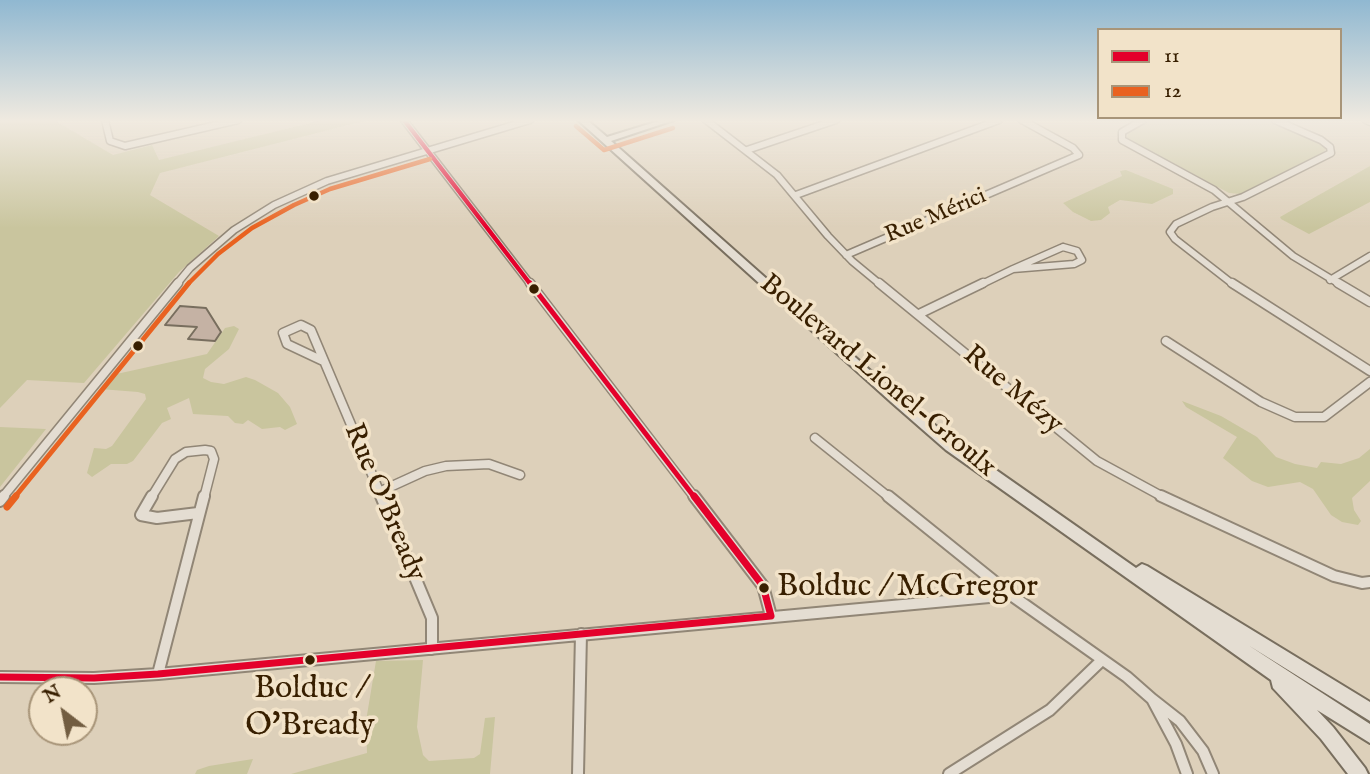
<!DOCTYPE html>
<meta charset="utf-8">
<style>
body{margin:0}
#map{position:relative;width:1370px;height:774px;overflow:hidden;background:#ddd0ba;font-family:"IM FELL English",serif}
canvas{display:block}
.legend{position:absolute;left:1097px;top:28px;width:245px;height:91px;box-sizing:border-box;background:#f2e3c9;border:2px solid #a89579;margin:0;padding:9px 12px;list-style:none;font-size:21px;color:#381f00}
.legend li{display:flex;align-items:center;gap:14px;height:35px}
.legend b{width:35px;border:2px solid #a89579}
.north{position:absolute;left:28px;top:676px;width:70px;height:70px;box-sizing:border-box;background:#f2e3c9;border:2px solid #a89579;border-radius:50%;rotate:328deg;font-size:19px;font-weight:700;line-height:28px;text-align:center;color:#381f00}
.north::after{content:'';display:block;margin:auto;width:24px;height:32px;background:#725d41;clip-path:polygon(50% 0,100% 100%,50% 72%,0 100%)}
</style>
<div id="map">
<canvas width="1370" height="774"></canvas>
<ul class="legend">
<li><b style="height:9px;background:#e4002b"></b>11</li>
<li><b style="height:9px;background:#e96220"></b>12</li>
</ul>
<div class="north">N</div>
</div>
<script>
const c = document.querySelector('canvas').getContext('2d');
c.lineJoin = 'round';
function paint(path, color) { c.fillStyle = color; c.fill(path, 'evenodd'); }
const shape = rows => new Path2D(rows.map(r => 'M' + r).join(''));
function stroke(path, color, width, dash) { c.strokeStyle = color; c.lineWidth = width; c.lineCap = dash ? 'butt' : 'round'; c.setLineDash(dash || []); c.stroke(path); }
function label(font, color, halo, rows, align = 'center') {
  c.font = font + ' "IM FELL English",serif'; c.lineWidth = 7; c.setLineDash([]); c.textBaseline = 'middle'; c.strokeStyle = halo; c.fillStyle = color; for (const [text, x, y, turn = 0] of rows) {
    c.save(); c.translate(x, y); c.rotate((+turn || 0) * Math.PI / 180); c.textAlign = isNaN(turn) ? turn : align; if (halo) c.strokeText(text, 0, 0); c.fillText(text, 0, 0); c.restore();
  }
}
const green = shape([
 [0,120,54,120,113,155,152,145,159,160,322,120,368,120,160,173,150,195,219,236,179,272,84,383,27,380,0,408],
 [1150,120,1269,120,1316,140,1326,149,1321,155,1240,194,1229,193,1126,138,1129,132],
 [1370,166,1370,202,1309,234,1281,219,1280,217],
 [1126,170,1173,189,1173,194,1152,204,1120,200,1108,207,1110,213,1101,220,1091,221,1073,212,1063,203,1122,176,1120,171],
 [234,326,239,329,229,349,205,369,203,378,211,382,224,384,246,377,255,380,278,393,290,407,297,424,285,430,280,427,262,429,248,420,243,424,235,423,228,416,193,414,189,398,167,408,171,419,162,423,133,461,127,464,111,464,92,477,87,473,94,448,106,449,112,446,146,399,145,394,138,392,100,389,112,375,207,354,225,328],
 [1182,401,1221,416,1257,437,1276,457,1295,464,1317,468,1321,462,1341,464,1359,458,1370,449,1370,481,1352,498,1354,510,1361,521,1358,525,1342,522,1331,515,1313,489,1300,482,1268,487,1252,481,1223,458,1237,437,1186,407],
 [0,427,46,429,0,487],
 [423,660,417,727,423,755,429,761,474,758,480,754,485,718,495,717,490,774,291,774,367,753,366,721,376,661],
 [253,759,247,774,195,774,197,770,209,766]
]);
const building = shape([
 [180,306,206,308,221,332,215,341,188,339,197,327,165,325,180,306]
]);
const streetFar2 = shape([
 [105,120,110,141,125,146,238,120],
 [404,120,531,285],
 [706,120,777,175,828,236,852,261,881,285],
 [1143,120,1122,132,1122,140,1214,190,1293,256,1341,285],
 [1366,120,1370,122],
 [747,150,836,120],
 [796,195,999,120],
 [1063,247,1077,251,1082,260,1074,264,1013,269,1063,247],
 [846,255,1079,155,1073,148,1022,120],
 [1330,280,1370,256],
 [176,285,190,268,234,230,274,205,327,181,530,120],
 [980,285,1013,269],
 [1234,285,1175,239,1170,232,1176,224,1212,207,1243,197,1331,153,1330,147,1321,140,1275,120]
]);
const streetFar1 = shape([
 [530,283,695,498],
 [879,283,1097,461,1165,498],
 [1232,283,1370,371],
 [1338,283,1370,302],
 [919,314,983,283],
 [1166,341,1261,402,1295,417,1324,417,1370,382],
 [321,360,287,344,283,333,301,325,311,330,382,498],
 [815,438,890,498],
 [379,492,425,471,446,466,489,464,520,475],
 [2,498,178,283],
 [151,498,175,459,186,452,205,450,211,451,214,459,204,498]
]);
const street = shape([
 [152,496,141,515,157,518,198,513],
 [381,496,432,618,432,649],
 [694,496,763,586,771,616],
 [888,496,1011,595,1127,677,1152,699],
 [1161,496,1334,576,1362,583,1370,582],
 [0,501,4,496],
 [158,674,204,496],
 [0,677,94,678,158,674,1011,595],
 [578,774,581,634],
 [949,774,1050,710,1102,660],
 [1187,774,1176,744,1152,699,1180,721,1203,751,1213,774]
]);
const secondary = shape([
 [578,120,587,120,607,137,662,120,674,120,611,141,899,396,956,442,1136,568,1142,564,1147,566,1370,702,1370,721,1248,645,1370,724,1370,743,1317,710,1333,727,1365,768,1368,774,1348,774,1321,739,1273,688,1271,680,946,450,891,402,578,120]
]);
const bus1Far2 = shape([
 [404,120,531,285]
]);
const bus1Far1 = shape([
 [530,283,695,498]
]);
const bus1 = shape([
 [694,496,763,586,771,616],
 [0,677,94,678,158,674,771,616]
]);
const bus2Far2 = shape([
 [576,126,604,150,673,128],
 [187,285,218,254,252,228,294,205,330,189,430,159]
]);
const bus2Far1 = shape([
 [14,498,189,283]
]);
const bus2 = shape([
 [7,507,16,496]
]);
const markers = [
 [314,196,6,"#381f00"],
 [534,289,6,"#381f00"],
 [138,346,6,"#381f00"],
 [764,588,6,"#381f00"],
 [310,660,6,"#381f00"]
];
const farStreetnames = [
 ["Rue Mérici",936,217,-23]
];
const streetNames = [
 ["Boulevard Lionel-Groulx",877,377,40],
 ["Rue Mézy",1012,391,40],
 ["Rue O'Bready",383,503,67]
];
const nearBusnames = [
 ["Bolduc / McGregor",777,588],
 ["Bolduc /",310,690,"center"],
 ["O'Bready",310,727,"center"]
];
paint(green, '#c9c59e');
paint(building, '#c5b2a4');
stroke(building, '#786e5e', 2);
stroke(streetFar2, '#918676', 9);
stroke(streetFar1, '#918676', 11);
stroke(street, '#918676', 14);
stroke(secondary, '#786e5e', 4);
stroke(streetFar2, '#e4ddd2', 6);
stroke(streetFar1, '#e4ddd2', 8);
stroke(street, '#e4ddd2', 10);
paint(secondary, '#e4ddd2');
stroke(bus1Far2, '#e4002b', 4.5);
stroke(bus1Far1, '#e4002b', 5);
stroke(bus1, '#e4002b', 7);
stroke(bus2Far2, '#e96220', 4.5);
stroke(bus2Far1, '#e96220', 5);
stroke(bus2, '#e96220', 7);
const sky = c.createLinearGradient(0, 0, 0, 228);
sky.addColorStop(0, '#90b8d1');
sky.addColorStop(0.53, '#f0eae0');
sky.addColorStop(1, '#f0eae000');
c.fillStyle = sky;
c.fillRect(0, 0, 1370, 228);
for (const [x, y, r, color] of markers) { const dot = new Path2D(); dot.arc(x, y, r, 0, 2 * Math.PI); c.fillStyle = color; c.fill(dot); stroke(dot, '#f2e3c9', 2.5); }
label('23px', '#381f00', '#f2e3c9', farStreetnames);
label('28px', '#381f00', '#f2e3c9', streetNames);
label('32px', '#381f00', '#f2e3c9', nearBusnames, 'left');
</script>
